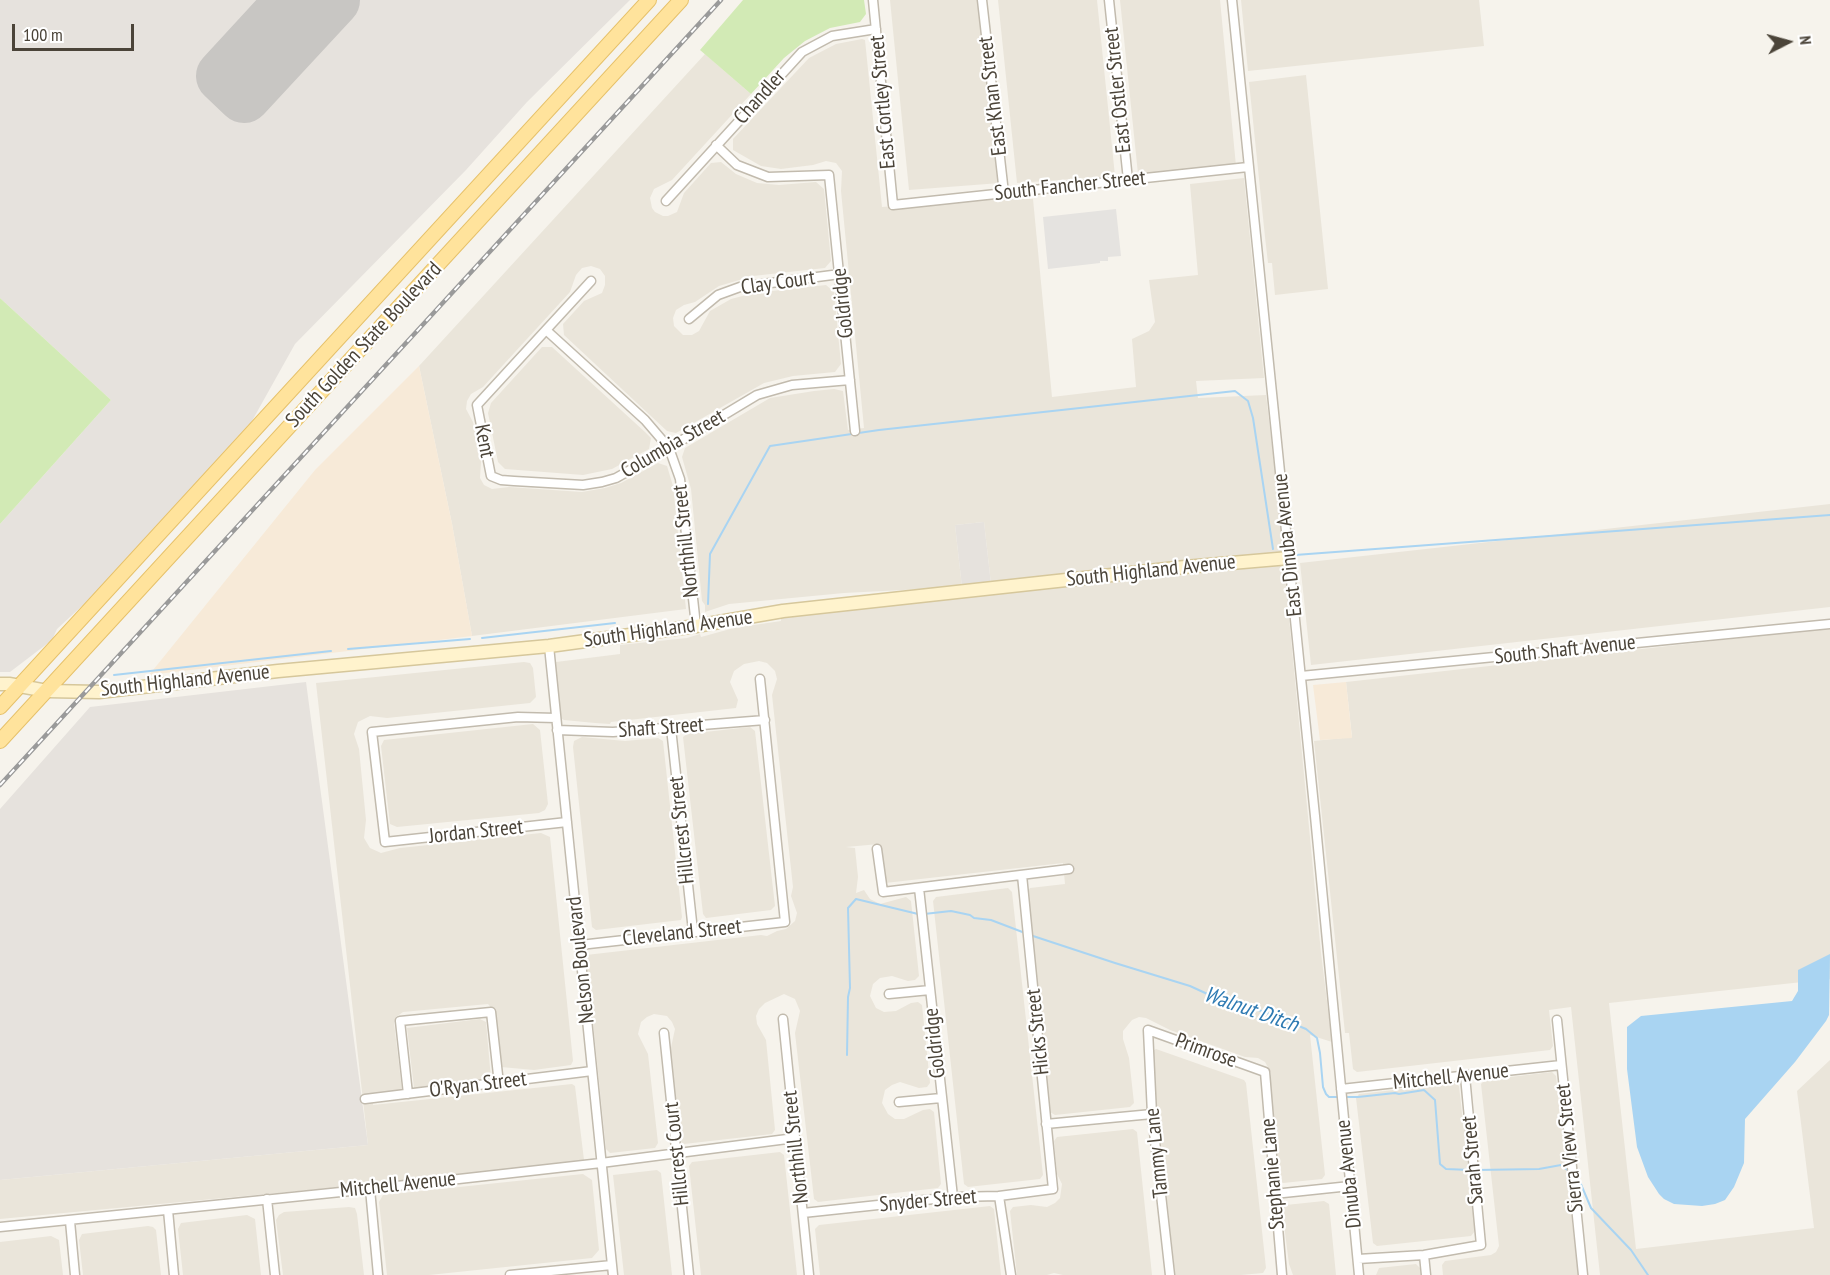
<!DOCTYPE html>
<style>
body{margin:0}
#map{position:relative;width:1830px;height:1275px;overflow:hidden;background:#f6f3ec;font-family:"PT Sans Narrow",sans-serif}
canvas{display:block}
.north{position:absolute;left:1758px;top:12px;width:60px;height:60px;-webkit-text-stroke:4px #fff;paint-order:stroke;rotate:84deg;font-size:16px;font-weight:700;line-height:24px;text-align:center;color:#4b4439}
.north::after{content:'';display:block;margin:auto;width:21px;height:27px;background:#4b4439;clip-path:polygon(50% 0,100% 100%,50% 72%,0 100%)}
.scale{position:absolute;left:12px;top:24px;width:122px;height:27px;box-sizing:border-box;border:3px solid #4b4439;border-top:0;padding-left:8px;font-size:18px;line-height:21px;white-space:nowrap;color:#4b4439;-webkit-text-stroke:4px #fff;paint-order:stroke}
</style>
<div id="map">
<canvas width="1830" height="1275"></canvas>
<div class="north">N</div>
<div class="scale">100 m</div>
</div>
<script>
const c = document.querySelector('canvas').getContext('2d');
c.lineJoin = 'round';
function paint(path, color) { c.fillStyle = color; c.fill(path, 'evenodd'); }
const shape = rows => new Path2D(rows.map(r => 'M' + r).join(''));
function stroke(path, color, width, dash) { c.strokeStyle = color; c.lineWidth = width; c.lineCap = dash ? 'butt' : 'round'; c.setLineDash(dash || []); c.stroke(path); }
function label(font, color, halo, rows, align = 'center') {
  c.font = font + ' "PT Sans Narrow",sans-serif'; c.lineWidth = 4.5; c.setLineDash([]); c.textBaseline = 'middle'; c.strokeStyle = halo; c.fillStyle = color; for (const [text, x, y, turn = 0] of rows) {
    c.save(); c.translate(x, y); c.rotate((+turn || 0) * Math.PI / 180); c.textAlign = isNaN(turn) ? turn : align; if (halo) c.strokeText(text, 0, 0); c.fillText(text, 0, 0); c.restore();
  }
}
const residential = shape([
 [890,0,979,0,1000,183,909,190],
 [998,0,1097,0,1115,176,1017,183],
 [1120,0,1220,0,1236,166,1138,174],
 [1241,0,1479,0,1484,46,1248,71],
 [862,39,865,40,882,207,999,198,1033,199,1052,397,1136,387,1132,339,1149,331,1155,322,1149,280,1198,275,1190,184,1244,178,1264,378,1196,381,1198,398,1266,395,1285,553,991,584,984,522,955,525,962,587,844,593,729,604,705,612,705,605,702,601,691,489,682,457,685,448,770,398,814,391,834,389,843,391,848,430,864,428,841,191,842,171,836,163,826,161,813,165,781,169,761,166,733,150,733,139,809,58,836,44],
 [705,54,751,94,672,180,654,189,650,198,652,208,655,212,663,216,668,216,677,212,684,193,711,163,721,162,736,174,757,183,779,185,816,182,824,189,831,261,825,268,753,276,719,286,695,302,684,305,676,310,673,318,674,326,683,335,692,335,699,331,710,311,731,299,754,293,826,285,834,292,841,364,835,372,793,376,764,383,676,433,667,431,564,335,563,324,584,301,602,293,605,285,605,276,600,269,591,266,582,268,576,275,570,292,483,387,471,394,467,401,466,409,473,422,481,462,480,478,484,485,492,489,509,487,582,492,605,488,621,483,658,463,667,466,673,486,686,609,472,636,452,524,419,366],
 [1306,75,1328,289,1275,295,1272,263,1268,263,1265,237,1249,82],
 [542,347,552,347,645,432,651,438,649,449,612,469,583,475,505,469,498,462,488,413,491,403],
 [1830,504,1830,607,1311,665,1300,563],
 [1284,565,1321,953,1332,1042,1310,1035,1325,1175,1322,1179,1283,1183,1279,1180,1269,1088,1271,1073,1265,1062,1258,1058,1245,1057,1170,1030,1146,1018,1139,1017,1132,1020,1123,1031,1123,1039,1129,1058,1134,1103,1130,1107,1055,1115,1050,1112,1027,893,1030,888,1065,884,1063,863,885,883,877,845,879,844,846,847,855,848,858,877,856,893,864,890,870,899,880,904,906,897,911,901,919,976,915,980,908,981,892,976,880,978,873,984,870,996,876,1008,884,1012,896,1011,911,1003,918,1002,922,1005,930,1083,927,1087,919,1088,900,1082,892,1085,885,1090,882,1103,888,1114,895,1119,904,1119,923,1110,930,1109,934,1112,941,1184,938,1188,818,1202,814,1199,795,1033,800,1011,795,999,784,994,765,1003,759,1009,756,1016,757,1024,766,1040,775,1130,772,1134,684,1144,680,1141,670,1052,675,1029,672,1022,667,1016,654,1014,647,1017,641,1022,638,1034,648,1054,658,1143,655,1148,610,1153,606,1149,586,955,761,935,767,936,777,931,786,929,795,921,797,913,791,896,793,887,772,695,777,679,775,671,767,663,759,661,744,664,734,671,730,682,738,700,736,708,611,722,610,724,595,723,564,720,558,717,553,665,556,662,620,654,620,645,687,638,700,634,701,637,734,628,781,621,781,615],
 [1830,628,1830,979,1609,1003,1636,1249,1814,1228,1797,1091,1830,1060,1830,1275,1600,1275,1571,1007,1549,1010,1553,1046,1550,1050,1357,1072,1353,1069,1349,1033,1345,1033,1314,741,1352,737,1346,682],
 [524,662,530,663,533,668,536,697,530,703,387,718,370,716,358,722,354,734,359,749,366,820,364,838,370,848,381,853,400,848,541,833,550,837,573,1061,571,1065,534,1070,501,1067,495,1012,488,1004,403,1012,396,1017,394,1023,402,1090,372,1096,373,1105,572,1084,575,1086,584,1160,373,1184,0,1219,0,1180,368,1145,316,683],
 [533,724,540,730,548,804,545,810,539,813,397,827,390,824,381,746,384,740],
 [750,727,755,731,775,906,771,910,706,918,703,914,683,737,687,734],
 [582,737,625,741,658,738,663,741,682,917,681,920,596,930,592,927,573,747,574,741],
 [1008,888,1012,892,1043,1175,1040,1179,968,1187,964,1184,933,901,936,897],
 [480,1019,486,1022,491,1079,414,1088,407,1028],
 [1156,1049,1244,1080,1246,1083,1266,1268,1263,1273,1241,1275,1175,1275,1151,1052],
 [1552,1072,1556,1076,1578,1275,1443,1275,1442,1265,1445,1261,1491,1255,1496,1252,1499,1246,1481,1084,1485,1080],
 [1455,1083,1459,1086,1475,1231,1471,1236,1377,1246,1373,1243,1356,1098,1359,1094],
 [1133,1129,1137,1132,1152,1275,1063,1275,1054,1273,1047,1275,1017,1275,1010,1211,1013,1207,1031,1205,1047,1207,1055,1203,1060,1198,1062,1184,1057,1174,1054,1141,1057,1137],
 [780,1152,784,1155,797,1275,701,1275,689,1166,692,1162],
 [657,1170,661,1173,672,1275,624,1275,613,1175],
 [583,1174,592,1180,599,1250,592,1258,429,1275,387,1275,379,1202,383,1195],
 [1324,1201,1329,1204,1336,1275,1293,1275,1289,1264,1282,1209,1286,1205],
 [990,1206,994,1209,1001,1275,820,1275,815,1229,819,1225],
 [349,1207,355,1208,357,1214,364,1275,283,1275,276,1220,279,1215,284,1212],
 [247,1215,255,1219,261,1275,183,1275,178,1229,181,1223],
 [148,1226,153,1227,156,1230,161,1275,83,1275,79,1240,82,1234],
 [51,1236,59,1240,63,1275,0,1275,0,1242],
 [1416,1264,1420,1268,1421,1275,1376,1275,1379,1268]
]);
const commercial = shape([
 [419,366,452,524,472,636,149,675,315,470],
 [1346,682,1352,738,1320,740,1313,685]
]);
const industrial = shape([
 [0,0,630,0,527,102,466,170,295,344,243,437,97,592,57,629,52,640,10,672,0,672,0,524,111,400,0,298],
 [984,522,991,584,962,587,955,525],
 [306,682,368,1145,0,1180,0,809,90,707]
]);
const green = shape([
 [743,0,864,0,866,14,860,22,830,28,805,41,784,58,751,94,700,50],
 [0,298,111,400,0,524]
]);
const parking = shape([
 [1116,209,1121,256,1108,257,1108,261,1100,261,1100,263,1048,269,1043,217]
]);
const water = shape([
 [1830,954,1829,1015,1826,1021,1795,1062,1745,1119,1744,1163,1734,1187,1725,1200,1715,1204,1702,1206,1674,1204,1664,1199,1659,1194,1648,1177,1637,1147,1627,1069,1627,1027,1641,1016,1792,1001,1798,991,1798,970]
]);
const stream = shape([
 [1295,555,1830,515],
 [708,604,710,554,770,446,879,430,1235,391,1248,401,1253,418,1273,549],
 [482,638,615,623],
 [348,649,470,639],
 [114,675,331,651],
 [924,914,951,911,970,915,974,918,991,920,1025,933],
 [1030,935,1115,963,1190,986,1214,997,1224,998,1233,1005,1262,1011,1306,1029,1317,1038,1320,1053,1323,1087,1326,1094,1329,1097,1338,1097],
 [847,1055,848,997,850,988,848,908,856,899,918,914],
 [1344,1097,1358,1097,1395,1093,1399,1094,1424,1090,1435,1100,1440,1164,1446,1169,1471,1170],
 [1476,1170,1539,1169,1561,1165,1570,1172],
 [1576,1177,1580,1182,1591,1208,1631,1250,1648,1275]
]);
const runway = shape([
 [293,0,223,76,244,96,333,0]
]);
const street = shape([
 [873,0,893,205,1248,167],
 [982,0,1004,193],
 [1109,0,1128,180],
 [1232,0,1315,816,1359,1275],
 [716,145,737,165,768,177,829,175,855,431],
 [666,201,802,52,832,36,876,29],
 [591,281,477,405,491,476,501,480,514,481,583,485,602,482,616,478,669,448,757,395,792,385,850,380],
 [689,319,718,295,740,287,840,274],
 [546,330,645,420,669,448,680,479,696,626],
 [549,646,613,1275],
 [1301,676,1830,624],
 [556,718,518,717,372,732,385,842,567,822],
 [671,728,693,931],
 [557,730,613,732,765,720],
 [877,849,883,892,1069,869],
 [919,888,953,1197],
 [580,945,785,922,760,679],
 [889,994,930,990],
 [783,1019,809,1275],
 [1557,1020,1583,1275],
 [664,1033,689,1275],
 [1341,1089,1561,1065],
 [408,1094,400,1021,491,1012,499,1084],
 [365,1099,592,1071],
 [899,1102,941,1098],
 [1046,1124,1152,1114],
 [370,1189,378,1275],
 [1274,1194,1350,1186],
 [999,1196,1011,1275],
 [267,1199,275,1275],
 [168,1210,174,1275],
 [803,1213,953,1197,999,1196,1053,1189,1022,875],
 [70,1221,75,1275],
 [0,1227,370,1189,601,1163,795,1138],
 [1424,1255,1426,1275],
 [1358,1259,1424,1255,1481,1245,1465,1076],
 [510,1275,612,1265],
 [1170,1275,1152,1114,1148,1030,1265,1072,1282,1275]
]);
const secondary = shape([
 [0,684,9,684,47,691,99,692,278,671,549,646,696,626,783,611,1185,567,1289,558]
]);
const primary = shape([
 [0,707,649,0],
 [0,741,681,0]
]);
const rail = shape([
 [0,785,721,0]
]);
const streetNames = [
 ["East Ostler Street",1118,90,-96],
 ["East Khan Street",993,96,-97],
 ["Chandler",760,97,-48],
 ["East Cortley Street",883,102,-95],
 ["South Fancher Street",1070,186,-6],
 ["Clay Court",778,283,-8],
 ["Goldridge",843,303,-96],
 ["South Golden State Boulevard",364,345,-47],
 ["Kent",484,441,79],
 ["Columbia Street",673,444,-30],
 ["Northhill Street",686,541,-96],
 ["East Dinuba Avenue",1288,545,-96],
 ["South Highland Avenue",1151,571,-6],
 ["South Highland Avenue",668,629,-8],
 ["South Shaft Avenue",1565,650,-6],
 ["South Highland Avenue",185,681,-6],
 ["Shaft Street",661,728,-4],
 ["Hillcrest Street",682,830,-96],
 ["Jordan Street",476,832,-6],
 ["Cleveland Street",682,933,-6],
 ["Nelson Boulevard",581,960,-96],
 ["Hicks Street",1038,1032,-96],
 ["Goldridge",935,1043,-96],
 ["Primrose",1206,1051,20],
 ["Mitchell Avenue",1451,1077,-6],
 ["O'Ryan Street",478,1085,-7],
 ["Northhill Street",796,1147,-96],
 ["Sierra View Street",1570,1148,-96],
 ["Tammy Lane",1157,1153,-96],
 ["Hillcrest Court",677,1154,-96],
 ["Sarah Street",1473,1160,-95],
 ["Stephanie Lane",1273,1174,-95],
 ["Dinuba Avenue",1349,1174,-96],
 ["Mitchell Avenue",398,1185,-6],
 ["Snyder Street",928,1201,-5]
];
const waterNames = [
 ["Walnut Ditch",1251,1010,19]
];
paint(residential, '#eae5da');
paint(commercial, '#f7ead8');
paint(industrial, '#e6e2dd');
paint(green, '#d2eab5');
paint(parking, '#e5e3e0');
paint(water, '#a9d4f2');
stroke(stream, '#a9d4f2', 2);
stroke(runway, '#c8c6c3', 54);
stroke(street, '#c2bbae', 11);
stroke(secondary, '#d6c79b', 15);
stroke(primary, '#e6c16a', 16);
stroke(street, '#fff', 8);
stroke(secondary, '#fff3cd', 12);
stroke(primary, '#ffe39c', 14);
stroke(rail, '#9a9a9a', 4.5);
stroke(rail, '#fff', 2, [7]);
label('21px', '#4b4439', '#fff', streetNames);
label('italic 22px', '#2e7ab2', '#fff', waterNames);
</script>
